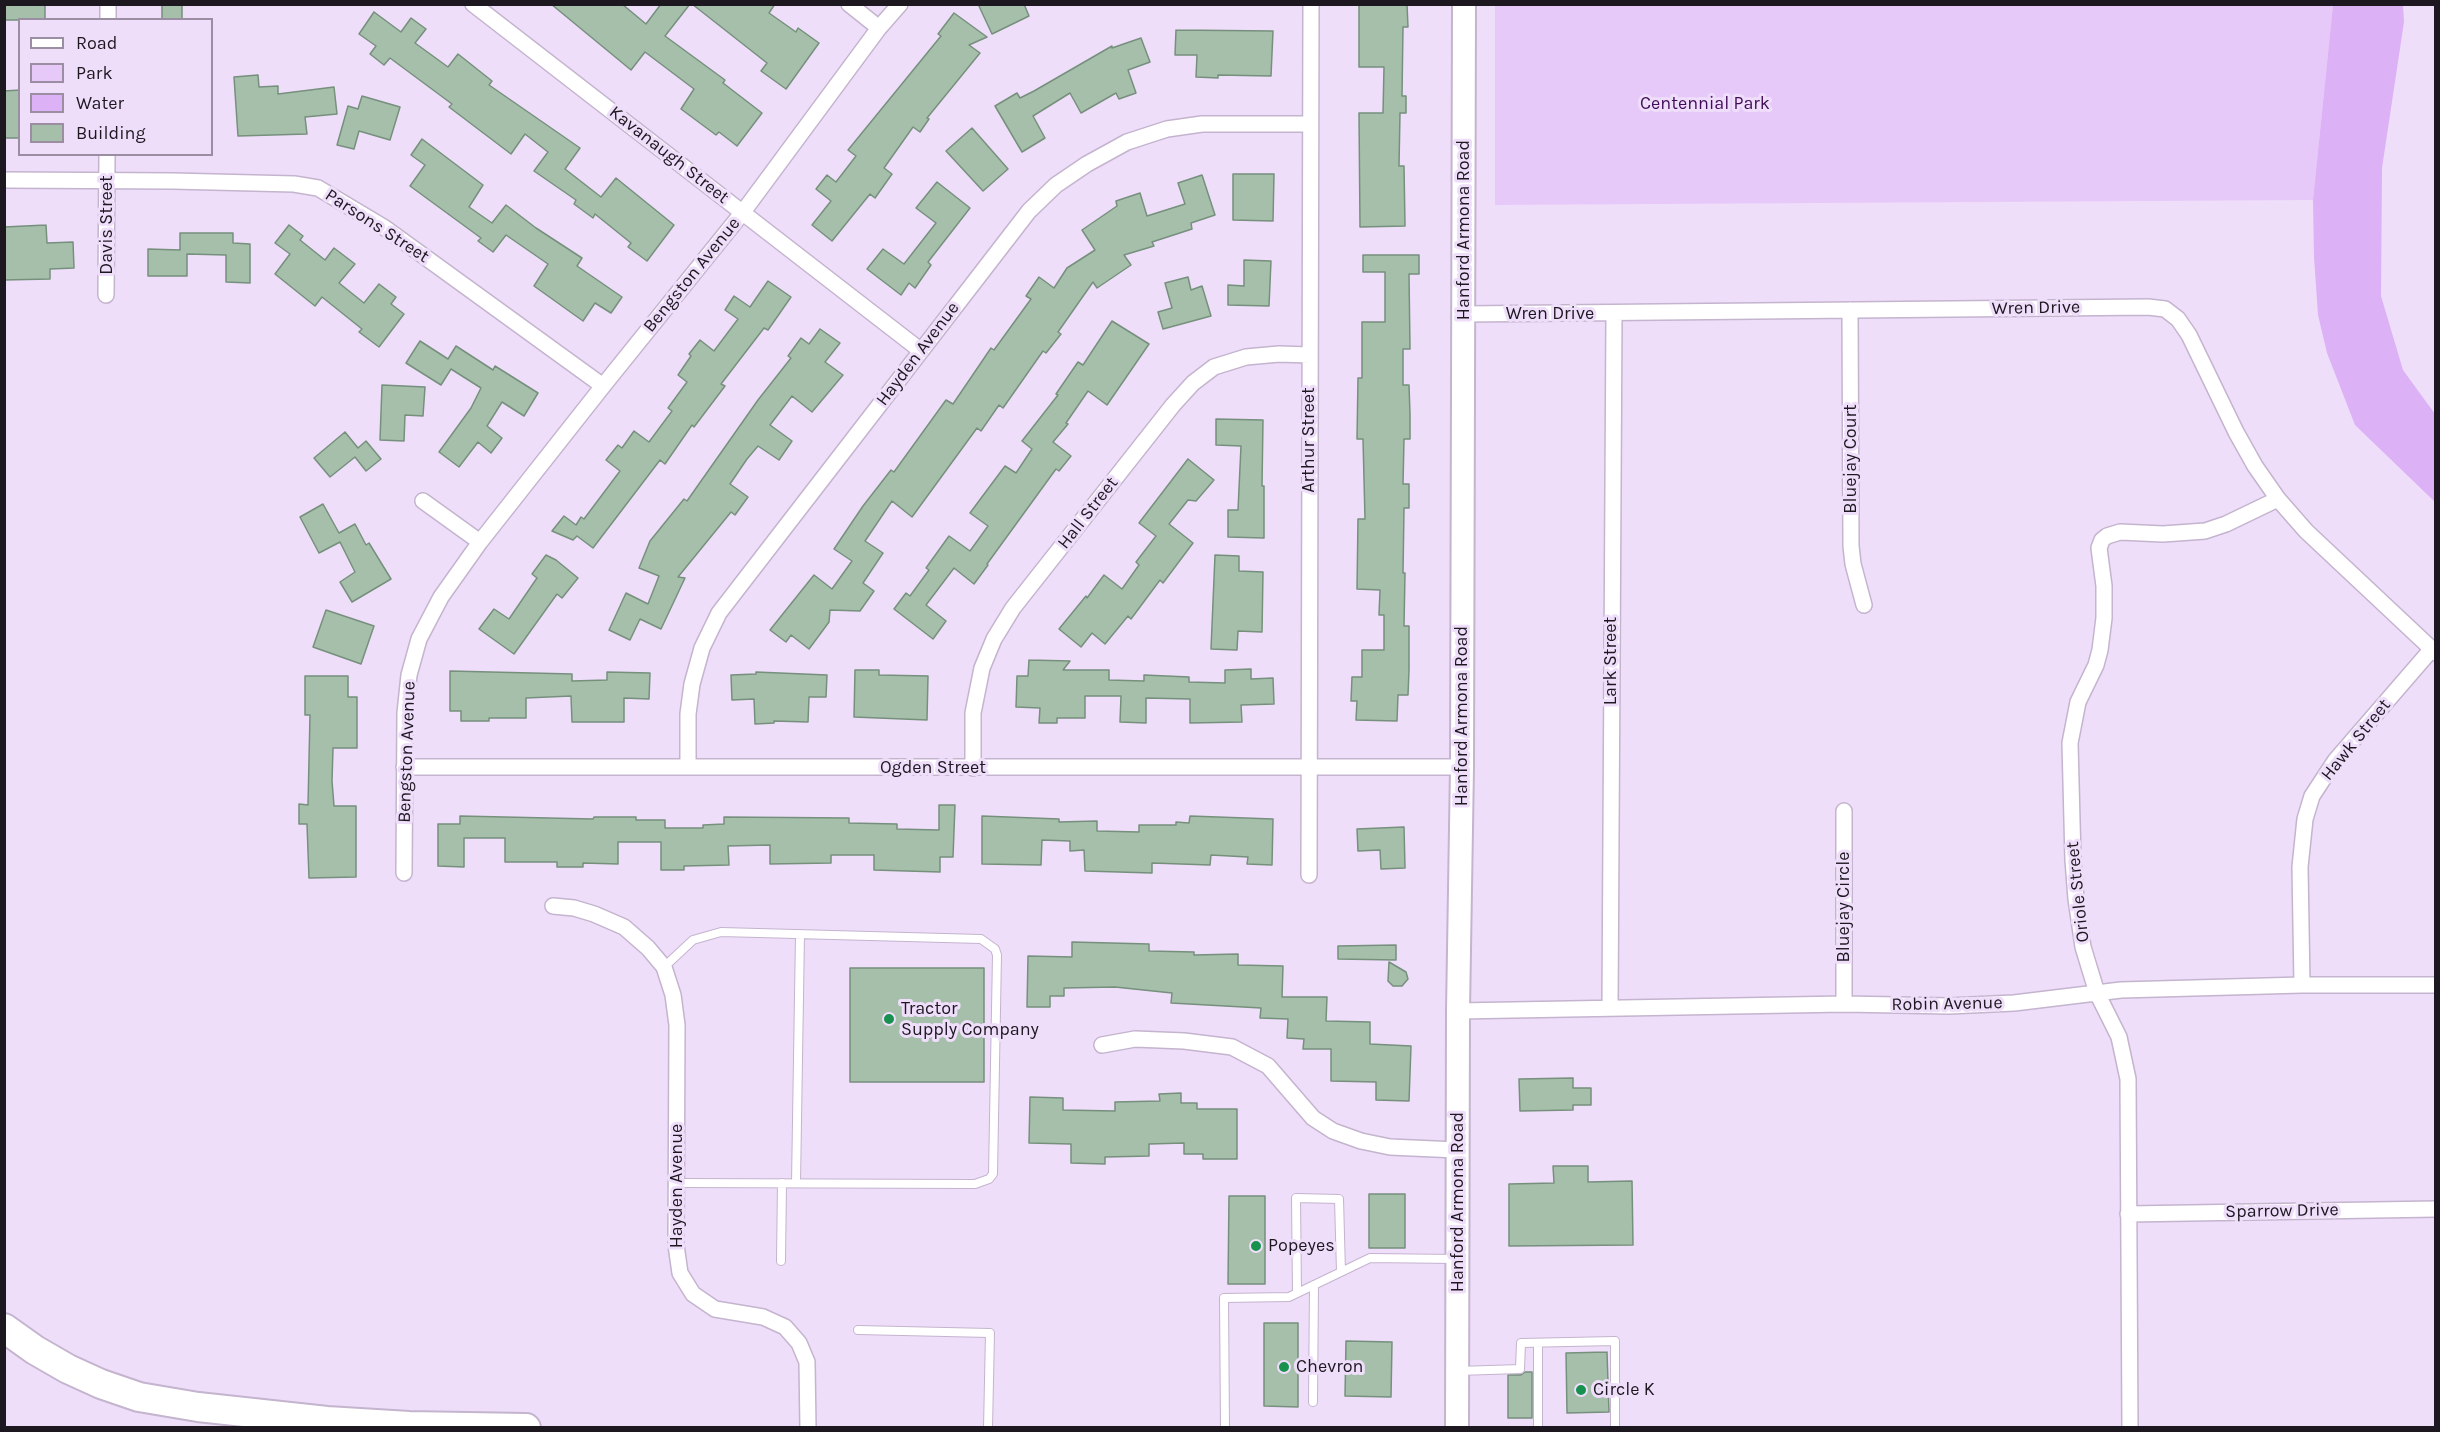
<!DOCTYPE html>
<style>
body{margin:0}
#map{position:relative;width:2440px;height:1432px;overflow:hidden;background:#efdefa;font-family:Karla,sans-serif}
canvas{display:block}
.frame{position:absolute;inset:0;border:6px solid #1d1720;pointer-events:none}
.legend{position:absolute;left:18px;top:18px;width:195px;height:138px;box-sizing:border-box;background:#efdefa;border:2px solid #9b8ea3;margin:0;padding:8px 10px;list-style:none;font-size:18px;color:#1d1720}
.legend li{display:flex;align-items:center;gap:12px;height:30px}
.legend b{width:30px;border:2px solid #9b8ea3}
</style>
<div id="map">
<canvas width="2440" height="1432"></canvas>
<div class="frame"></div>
<ul class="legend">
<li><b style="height:8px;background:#fff"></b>Road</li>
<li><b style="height:16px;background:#e7c9f9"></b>Park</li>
<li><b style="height:16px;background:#dcb1f5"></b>Water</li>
<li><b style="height:16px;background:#a5bfab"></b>Building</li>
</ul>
</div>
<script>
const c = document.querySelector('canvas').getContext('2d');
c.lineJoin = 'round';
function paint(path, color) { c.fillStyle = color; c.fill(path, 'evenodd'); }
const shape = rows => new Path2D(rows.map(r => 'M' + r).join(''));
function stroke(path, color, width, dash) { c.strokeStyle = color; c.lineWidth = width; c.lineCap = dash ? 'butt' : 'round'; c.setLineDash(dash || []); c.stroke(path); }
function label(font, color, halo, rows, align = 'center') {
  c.font = font + ' Karla,sans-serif'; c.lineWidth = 6; c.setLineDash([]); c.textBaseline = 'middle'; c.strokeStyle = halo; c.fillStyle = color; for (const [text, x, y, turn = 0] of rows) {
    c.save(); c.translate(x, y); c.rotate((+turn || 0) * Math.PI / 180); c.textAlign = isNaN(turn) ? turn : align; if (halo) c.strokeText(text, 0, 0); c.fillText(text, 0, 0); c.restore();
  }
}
const green = shape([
 [1495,5,2333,5,2313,200,1495,205]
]);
const water = shape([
 [2333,5,2403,5,2404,22,2382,168,2381,296,2403,370,2435,414,2435,502,2355,425,2327,353,2318,315,2314,257,2313,200]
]);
const building = shape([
 [4,4,45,4,45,20,4,20,4,4],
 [162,4,182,4,182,20,162,20,162,4],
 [551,4,622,4,646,24,661,4,690,4,665,36,725,80,723,83,762,113,737,146,719,132,716,135,681,109,694,89,645,52,631,70,551,4],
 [692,4,775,4,769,13,796,32,798,28,819,43,786,89,761,71,767,63,692,4],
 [978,4,1024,4,1029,16,992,34,978,4],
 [1359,4,1407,4,1408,27,1403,27,1402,96,1406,96,1406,113,1400,113,1399,166,1404,166,1405,226,1360,227,1359,113,1383,113,1384,67,1359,67,1359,4],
 [374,12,401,32,411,18,426,29,415,43,448,67,458,54,492,81,489,85,580,148,565,169,601,197,616,178,674,225,647,261,628,247,631,243,595,214,593,218,574,204,576,200,534,171,548,152,525,134,511,154,449,107,452,104,390,58,384,65,370,54,376,46,359,34,374,12],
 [954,13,987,37,969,45,980,53,927,118,929,119,920,132,913,127,884,168,892,174,875,198,870,194,832,241,812,225,831,201,816,189,827,175,836,182,856,156,848,150,941,36,938,34,954,13],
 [1176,30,1273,31,1271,76,1218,75,1218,78,1196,77,1197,55,1175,55,1176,30],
 [1141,38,1150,62,1128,70,1136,93,1119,99,1116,93,1081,113,1070,93,1033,116,1045,138,1022,152,995,106,1017,93,1020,98,1034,91,1112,46,1112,48,1141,38],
 [258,75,259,87,278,86,278,94,334,87,337,114,305,117,307,134,238,136,234,77,258,75],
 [20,90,20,138,4,138,4,91,20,90],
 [362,96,400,107,390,140,359,131,354,149,337,145,348,106,358,109,362,96],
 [972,128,1008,169,983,191,946,151,972,128],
 [422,139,483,185,469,207,492,223,506,205,536,228,582,258,577,266,622,297,611,313,595,303,583,321,534,286,548,264,506,235,493,252,478,241,481,238,410,186,425,165,411,155,422,139],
 [1233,174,1274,174,1273,221,1233,220,1233,174],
 [1202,175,1215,215,1191,223,1192,229,1152,242,1154,246,1124,255,1131,265,1097,288,1093,282,1058,332,1061,334,1046,353,1043,351,1003,408,999,405,981,431,977,428,912,517,892,501,865,541,883,553,863,583,874,591,860,611,830,610,829,622,809,649,791,635,786,642,770,630,814,575,832,589,852,561,834,549,863,506,891,470,894,472,946,400,953,404,991,348,994,350,1031,299,1026,296,1039,277,1054,288,1067,268,1095,250,1082,230,1117,206,1116,201,1140,193,1147,216,1185,204,1178,183,1202,175],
 [937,182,970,208,928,262,931,265,915,288,909,283,901,295,867,269,883,249,904,264,936,223,916,208,937,182],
 [46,225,47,243,73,242,74,268,50,269,50,279,4,280,4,227,46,225],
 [289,225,303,236,300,240,325,260,334,248,355,264,339,283,364,303,379,284,396,297,391,304,404,314,379,347,359,332,362,329,322,297,315,306,275,274,290,254,275,243,289,225],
 [180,233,233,233,233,243,250,244,250,283,226,282,226,255,187,254,187,276,148,276,148,249,180,250,180,233],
 [1363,255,1419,255,1419,274,1409,274,1410,349,1403,349,1403,385,1409,385,1410,414,1410,439,1404,439,1403,484,1409,484,1409,508,1404,508,1403,573,1405,573,1404,626,1409,626,1409,670,1408,695,1398,695,1397,721,1356,720,1357,701,1351,701,1352,677,1362,677,1362,650,1384,650,1384,615,1379,615,1380,590,1357,589,1358,519,1365,519,1363,439,1357,439,1358,378,1362,378,1362,322,1385,322,1385,272,1363,272,1363,255],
 [1244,260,1271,261,1269,306,1228,305,1228,285,1244,286,1244,260],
 [1188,277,1191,290,1202,286,1211,316,1163,329,1158,312,1172,308,1165,283,1188,277],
 [768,281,791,297,768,330,764,328,721,384,725,386,694,427,692,425,665,464,660,460,593,548,577,536,573,540,552,531,564,516,576,525,581,517,584,519,620,471,606,460,618,445,622,448,634,431,649,442,672,411,668,408,687,382,678,375,691,356,689,354,700,340,714,351,738,319,725,310,734,296,750,307,768,281],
 [1112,321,1149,344,1107,405,1088,391,1066,423,1068,424,1053,442,1071,456,1059,471,1056,469,987,564,988,565,974,584,954,568,926,605,946,621,933,639,894,609,906,593,910,596,929,570,926,568,949,536,970,551,988,526,970,513,1005,466,1016,473,1032,449,1022,441,1058,395,1056,394,1078,362,1083,365,1112,321],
 [820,329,840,343,825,362,843,375,812,412,792,396,770,425,792,441,779,460,758,446,747,459,730,484,748,497,735,515,731,512,678,577,685,578,661,629,640,619,630,640,609,630,626,593,648,604,659,576,639,568,650,541,684,499,687,501,758,400,791,358,788,356,801,338,809,344,820,329],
 [420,341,448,359,456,346,493,370,495,366,538,393,524,416,502,402,487,426,502,438,491,453,478,442,459,467,439,452,471,408,481,388,451,369,441,385,406,363,420,341],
 [382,385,425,387,423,416,405,415,404,441,380,440,382,385],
 [1216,419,1263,420,1262,486,1264,486,1264,538,1228,537,1228,510,1238,510,1241,446,1216,445,1216,419],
 [345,432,358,448,366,441,381,459,366,471,355,457,330,477,314,458,345,432],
 [1188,459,1214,480,1196,501,1188,500,1169,524,1193,543,1163,583,1160,580,1131,619,1128,616,1105,644,1092,633,1081,647,1059,629,1086,596,1087,598,1104,575,1122,589,1139,565,1136,562,1156,536,1139,523,1188,459],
 [323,504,339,533,355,524,366,545,369,543,391,579,352,602,340,582,355,572,340,542,319,553,300,517,323,504],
 [546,555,556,560,578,578,562,598,557,594,514,654,479,629,494,609,509,619,537,578,532,574,546,555],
 [1215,555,1239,556,1239,571,1263,572,1262,632,1238,631,1237,650,1211,649,1215,555],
 [326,610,374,626,361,664,313,647,326,610],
 [1029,660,1070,661,1063,670,1109,670,1109,680,1144,681,1144,675,1189,677,1189,682,1225,683,1225,670,1251,669,1251,679,1273,678,1274,704,1241,705,1242,722,1190,723,1190,699,1146,698,1146,723,1120,722,1121,696,1085,696,1085,718,1057,718,1057,723,1039,723,1040,708,1016,707,1017,676,1028,676,1029,660],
 [855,670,879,670,879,675,928,676,927,720,854,717,855,670],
 [450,671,572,674,572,681,607,680,607,672,650,673,649,699,624,698,624,722,572,722,571,696,526,698,526,718,489,718,489,721,461,721,461,711,450,711,450,671],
 [756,672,827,675,826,697,809,697,808,722,774,721,774,723,755,724,754,699,732,700,731,675,756,674,756,672],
 [305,676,348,676,348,697,357,697,357,748,333,748,332,781,334,806,356,806,356,877,309,878,307,824,299,824,299,804,308,805,310,715,305,715,305,676],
 [939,805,955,805,953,857,940,857,940,872,874,870,874,855,831,855,831,863,770,864,770,845,728,846,729,865,684,866,684,870,661,870,661,842,618,842,618,864,583,863,583,867,557,867,557,862,505,862,505,838,464,838,464,867,438,866,438,824,460,824,460,816,593,819,594,817,636,817,636,820,665,820,665,828,703,828,703,825,724,824,724,817,849,818,849,823,897,824,897,829,939,830,939,805],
 [982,816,1059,819,1059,822,1097,821,1097,831,1139,832,1139,825,1176,825,1176,822,1189,823,1190,816,1273,819,1272,865,1247,864,1248,857,1211,855,1210,865,1152,863,1152,873,1085,871,1084,850,1070,851,1070,841,1042,840,1041,865,982,864,982,816],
 [1404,827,1405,868,1381,869,1380,850,1358,851,1357,829,1404,827],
 [1072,942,1149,944,1149,951,1194,952,1194,955,1238,954,1238,965,1283,966,1282,997,1327,997,1326,1021,1370,1022,1370,1044,1411,1046,1409,1101,1376,1100,1376,1082,1331,1081,1331,1049,1303,1049,1304,1039,1287,1038,1288,1019,1260,1018,1261,1008,1171,1003,1172,993,1115,987,1064,988,1064,996,1050,996,1050,1007,1027,1007,1028,956,1072,957,1072,942],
 [1396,945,1396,960,1338,959,1338,946,1396,945],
 [1389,962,1406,972,1408,979,1402,986,1393,986,1388,981,1389,962],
 [850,968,984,968,984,1082,850,1082,850,968],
 [1573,1078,1573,1088,1591,1088,1591,1105,1573,1105,1573,1110,1520,1111,1519,1079,1573,1078],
 [1181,1093,1181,1103,1197,1103,1197,1109,1237,1109,1237,1159,1203,1159,1203,1154,1184,1154,1184,1143,1149,1144,1149,1156,1105,1157,1105,1164,1071,1163,1071,1144,1029,1143,1030,1097,1063,1098,1063,1110,1115,1111,1115,1102,1160,1101,1159,1094,1181,1093],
 [1553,1166,1588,1166,1588,1182,1632,1181,1633,1245,1509,1246,1509,1184,1554,1183,1553,1166],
 [1369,1194,1405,1194,1405,1248,1369,1248,1369,1194],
 [1229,1196,1265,1196,1265,1284,1228,1284,1229,1196],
 [1264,1323,1298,1323,1298,1407,1264,1406,1264,1323],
 [1346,1341,1392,1342,1391,1397,1345,1396,1346,1341],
 [1607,1352,1609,1412,1567,1413,1566,1353,1607,1352],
 [1525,1372,1532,1372,1532,1418,1508,1418,1508,1375,1521,1375,1525,1372]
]);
const service = shape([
 [664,967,693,940,721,932,981,939,995,949,997,955,993,1174,989,1179,975,1184,677,1183],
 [796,1183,800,934],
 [781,1261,782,1183],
 [1297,1293,1296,1198,1339,1199,1341,1272],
 [858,1330,990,1333,988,1428],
 [1458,1371,1520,1369,1521,1343,1615,1341,1615,1428],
 [1313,1402,1314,1285],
 [1225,1428,1224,1298,1289,1297,1370,1258,1456,1259],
 [1538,1428,1538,1343]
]);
const minor = shape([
 [473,4,920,350],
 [849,4,879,28],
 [108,20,108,4],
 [4,180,173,181,294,184,318,188,385,228,603,386],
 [106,295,107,154],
 [1850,310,1851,546,1853,564,1864,605],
 [1464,314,2148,307,2165,309,2178,319,2189,335,2236,432,2255,466,2278,499,2306,531,2436,653],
 [423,501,480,542],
 [404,767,1462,767],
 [688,767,688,714,692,684,702,648,719,613,1029,211,1056,185,1087,164,1127,142,1167,129,1202,124,1310,124],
 [973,768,973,713,982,668,994,639,1013,608,1173,405,1193,383,1214,367,1246,357,1279,354,1309,355],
 [404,873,405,713,409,675,419,639,441,597,480,542,603,386,743,212,879,28,900,4],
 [1309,875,1311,4],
 [553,906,574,908,594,914,624,927,648,948,664,967,673,995,677,1025,676,1245,680,1273,693,1294,715,1309,763,1317,785,1327,799,1343,807,1362,808,1428],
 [2302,985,2300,867,2305,819,2312,796,2335,761,2431,650],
 [1844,1004,1844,811],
 [1610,1008,1614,314],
 [1458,1011,1844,1004,1949,1006,2014,1003,2121,990,2302,985,2436,985],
 [1102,1045,1135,1039,1184,1041,1232,1047,1268,1066,1313,1118,1333,1131,1361,1141,1390,1147,1457,1150],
 [2128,1214,2436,1209],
 [2130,1428,2128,1079,2119,1037,2097,993,2083,947,2076,899,2073,860,2070,743,2078,702,2096,665,2100,650,2104,618,2104,586,2099,548,2102,540,2107,536,2120,532,2163,534,2205,531,2226,524,2278,499]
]);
const secondary = shape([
 [1457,1428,1458,1011,1462,767,1464,4]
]);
const motorway = shape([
 [4,1328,35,1350,68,1369,101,1384,139,1397,198,1407,327,1421,409,1426,526,1428]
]);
const markers = [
 [889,1019,6,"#16924e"],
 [1256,1246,6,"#16924e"],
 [1284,1367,6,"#16924e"],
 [1581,1390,6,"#16924e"]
];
const parkNames = [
 ["Centennial Park",1705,104]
];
const streetNames = [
 ["Kavanaugh Street",669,155,38],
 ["Davis Street",107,225,-90],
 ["Parsons Street",377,226,33],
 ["Hanford Armona Road",1464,230,-90],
 ["Bengston Avenue",692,275,-51],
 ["Wren Drive",2036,308,-1],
 ["Wren Drive",1550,314],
 ["Hayden Avenue",918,354,-53],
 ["Arthur Street",1309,440,-90],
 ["Bluejay Court",1851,459,-90],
 ["Hall Street",1088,513,-52],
 ["Lark Street",1611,661,-90],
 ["Hanford Armona Road",1462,716,-90],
 ["Hawk Street",2356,740,-51],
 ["Bengston Avenue",407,752,-88],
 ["Ogden Street",933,768],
 ["Oriole Street",2078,892,-96],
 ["Bluejay Circle",1844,907,-90],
 ["Robin Avenue",1947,1004,-1],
 ["Hayden Avenue",677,1186,-90],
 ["Hanford Armona Road",1458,1202,-90],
 ["Sparrow Drive",2282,1211,-1]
];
const poiNames = [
 ["Tractor",901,1009],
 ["Supply Company",901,1030],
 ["Popeyes",1268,1246],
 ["Chevron",1296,1367],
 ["Circle K",1593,1390]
];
paint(green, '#e7c9f9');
paint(water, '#dcb1f5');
paint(building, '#a5bfab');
stroke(building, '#76907d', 1.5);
stroke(service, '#c4b4ce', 10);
stroke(minor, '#c4b4ce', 18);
stroke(secondary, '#c4b4ce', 26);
stroke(motorway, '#c4b4ce', 32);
stroke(service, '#fff', 8);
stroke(minor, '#fff', 15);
stroke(secondary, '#fff', 22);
stroke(motorway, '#fff', 28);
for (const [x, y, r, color] of markers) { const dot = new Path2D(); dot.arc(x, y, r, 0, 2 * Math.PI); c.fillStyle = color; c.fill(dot); stroke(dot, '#efdefa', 2); }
label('18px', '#400b57', '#efdefa', parkNames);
label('18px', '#1d1720', '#efdefa', streetNames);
label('18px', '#1d1720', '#efdefa', poiNames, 'left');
</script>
